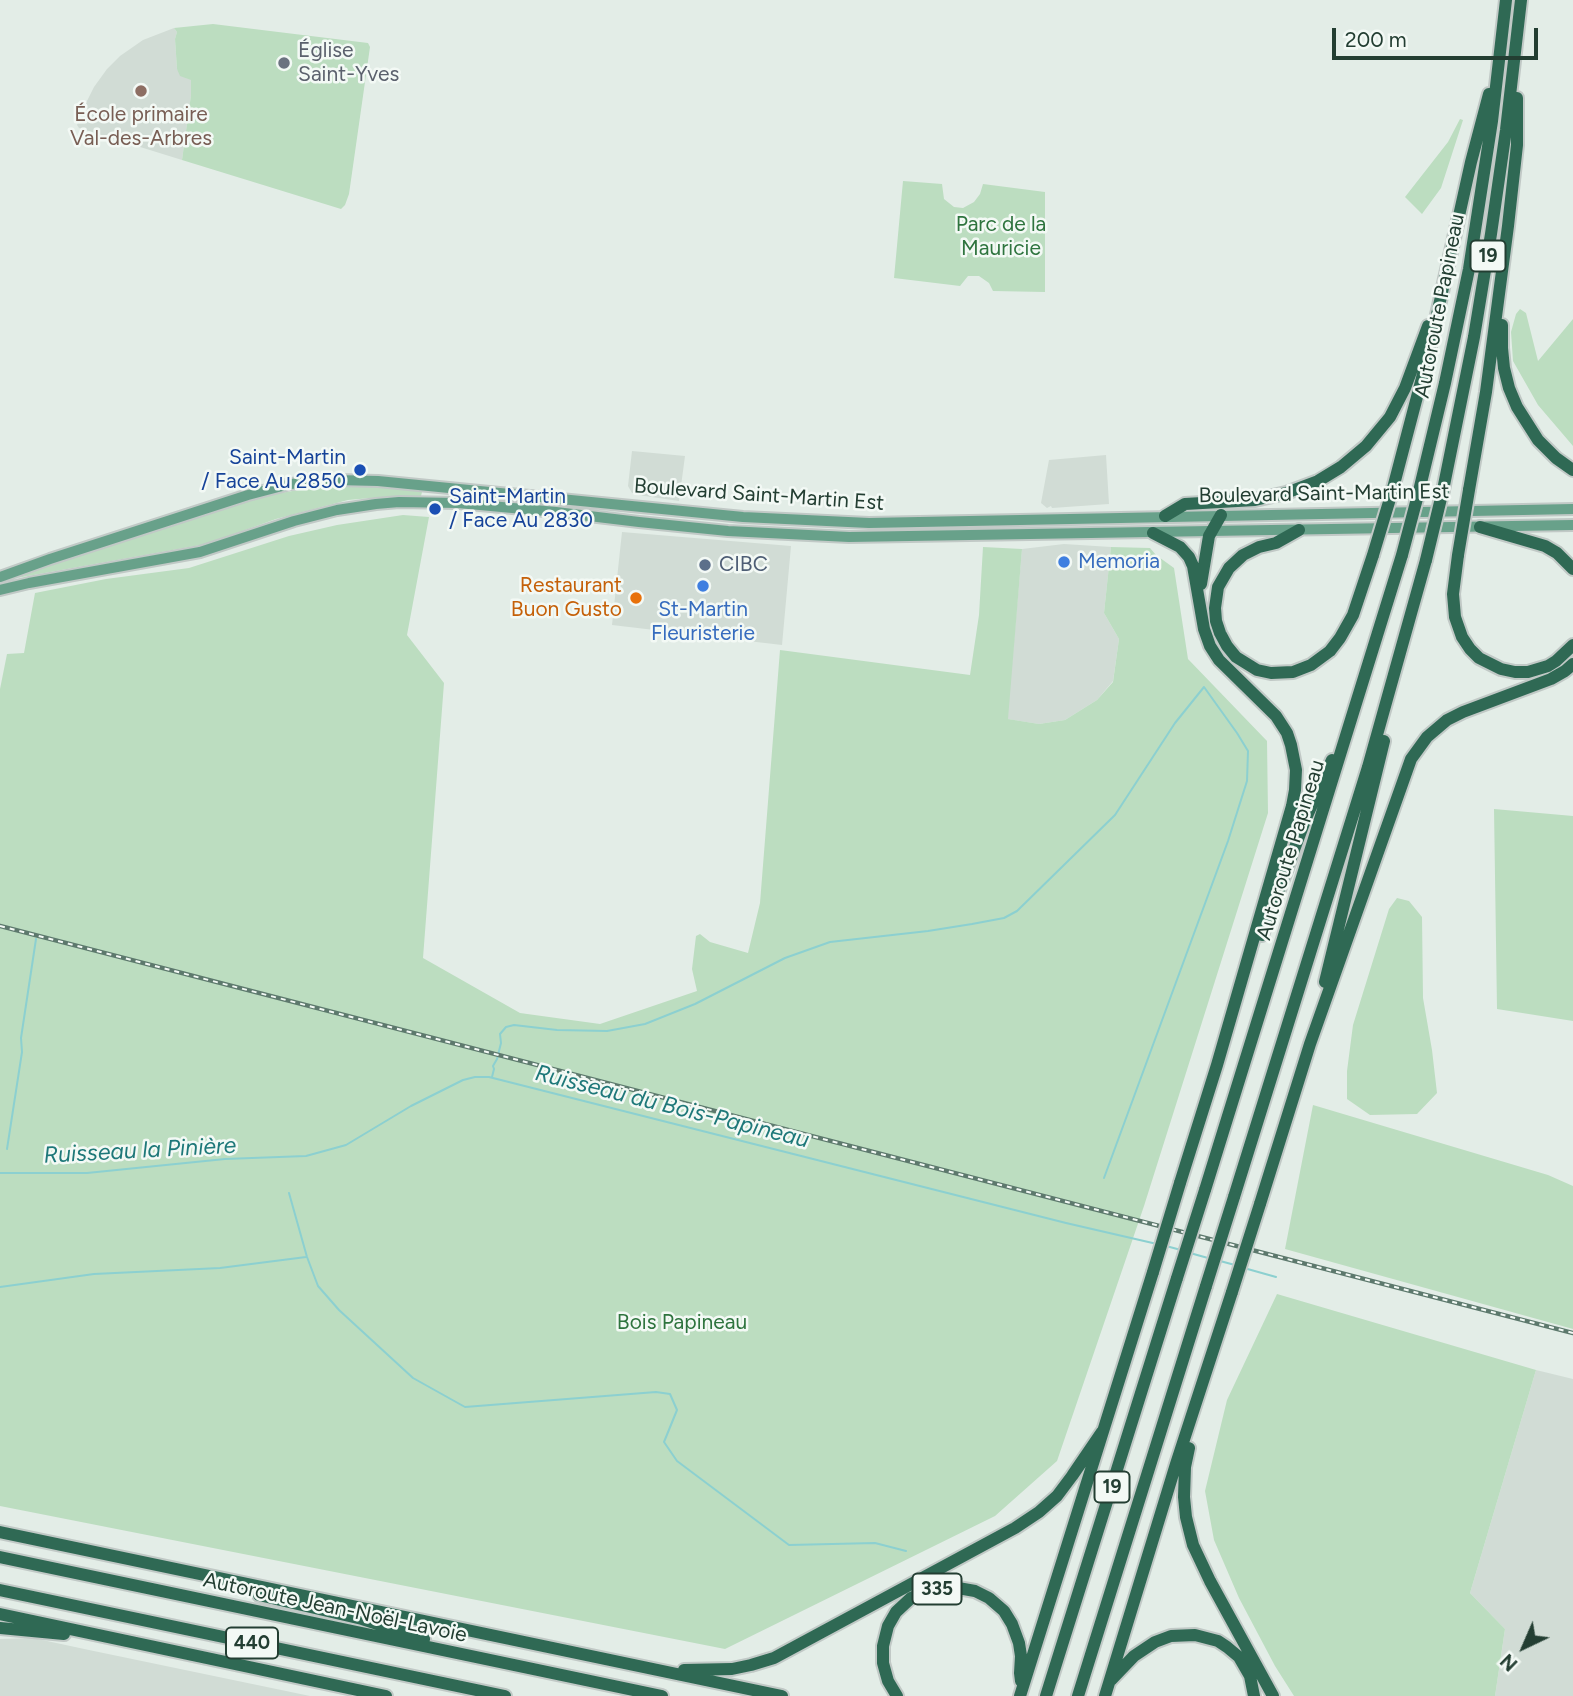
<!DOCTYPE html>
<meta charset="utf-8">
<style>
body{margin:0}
#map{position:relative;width:1573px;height:1696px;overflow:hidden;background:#e3ede7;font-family:Figtree,sans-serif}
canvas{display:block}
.north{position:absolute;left:1489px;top:1612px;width:70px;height:70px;-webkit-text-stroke:5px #f3f9f5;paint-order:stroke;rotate:224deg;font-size:19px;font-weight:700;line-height:28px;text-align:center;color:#233e32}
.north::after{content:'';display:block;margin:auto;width:24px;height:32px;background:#233e32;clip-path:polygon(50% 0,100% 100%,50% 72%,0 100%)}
.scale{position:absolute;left:1332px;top:28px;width:206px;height:32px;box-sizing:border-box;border:4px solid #233e32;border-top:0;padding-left:9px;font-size:21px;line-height:24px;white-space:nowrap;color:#233e32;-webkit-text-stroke:5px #f3f9f5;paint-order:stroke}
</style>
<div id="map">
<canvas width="1573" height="1696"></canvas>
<div class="north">N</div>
<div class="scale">200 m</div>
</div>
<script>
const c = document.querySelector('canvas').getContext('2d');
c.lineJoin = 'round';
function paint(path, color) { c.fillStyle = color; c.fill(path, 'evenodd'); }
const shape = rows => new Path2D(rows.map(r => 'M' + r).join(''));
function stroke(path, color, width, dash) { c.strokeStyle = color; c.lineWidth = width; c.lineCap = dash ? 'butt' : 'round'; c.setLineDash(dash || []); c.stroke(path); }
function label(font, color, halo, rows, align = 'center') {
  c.font = font + ' Figtree,sans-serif'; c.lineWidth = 5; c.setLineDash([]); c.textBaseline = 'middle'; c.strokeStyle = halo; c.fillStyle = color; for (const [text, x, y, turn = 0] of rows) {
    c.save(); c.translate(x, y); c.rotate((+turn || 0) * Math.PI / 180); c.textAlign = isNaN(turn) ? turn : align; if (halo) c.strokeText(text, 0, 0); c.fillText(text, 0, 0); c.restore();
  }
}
const built = shape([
 [174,28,177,32,175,39,177,69,191,79,191,95,182,160,79,128,77,125,84,107,94,87,107,69,120,56,143,40],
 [632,451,685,456,679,501,638,495,637,493,632,493,628,486],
 [1106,455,1109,504,1052,508,1051,506,1047,508,1041,503,1049,460],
 [622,532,791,546,782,645,612,625],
 [1064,544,1111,547,1104,613,1119,639,1113,681,1097,700,1065,720,1039,724,1007,719,1022,549],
 [1536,1370,1573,1379,1573,1696,1495,1696,1505,1629,1470,1593],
 [33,1638,89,1650,310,1696,0,1696,0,1639]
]);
const green = shape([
 [213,24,368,43,370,47,349,194,345,205,341,209,182,160,191,95,191,80,180,76,177,69,175,39,177,32,174,28],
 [1460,119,1463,120,1441,188,1422,214,1405,197,1448,142],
 [903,181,942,184,944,199,954,207,963,208,974,202,980,194,983,184,1045,192,1045,292,993,291,989,283,979,276,968,276,960,286,894,278],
 [1520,309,1526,313,1538,361,1573,319,1573,446,1538,405,1513,361,1511,332,1516,314],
 [353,486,421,489,422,492,421,496,371,498,348,500,276,519,206,544,17,578,57,562,268,495,317,487],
 [403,515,429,517,407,635,444,683,423,958,520,1013,600,1024,697,991,692,969,696,936,700,934,710,942,748,953,760,903,780,650,970,675,979,615,983,547,1022,549,1008,719,1039,724,1065,720,1097,700,1113,682,1119,639,1104,613,1111,547,1150,548,1156,555,1174,568,1188,659,1267,741,1268,813,1144,1206,1057,1461,995,1516,725,1649,0,1506,0,689,7,654,24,653,35,593,106,579,189,568,289,536,337,525],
 [1494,809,1573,816,1573,1021,1497,1009],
 [1397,898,1409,901,1422,917,1423,998,1432,1050,1437,1093,1417,1114,1370,1115,1347,1099,1347,1071,1353,1025,1389,909],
 [1313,1105,1548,1175,1573,1186,1573,1329,1285,1249],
 [1277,1294,1536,1370,1470,1593,1505,1629,1495,1696,1294,1696,1275,1666,1239,1598,1214,1540,1205,1491,1227,1400]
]);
const stream = shape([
 [492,1077,494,1069,493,1066,497,1059,501,1043,500,1034,506,1027,514,1025,557,1030,607,1031,645,1024,695,1004,785,958,830,942,928,931,972,924,1004,918,1017,911,1115,815,1175,723,1204,687,1237,733,1248,751,1247,781,1228,841,1104,1178],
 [7,1149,22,1052,21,1038,36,939],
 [0,1173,87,1173,225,1159,306,1156,346,1145,411,1106,463,1080,475,1077,489,1077,1066,1223,1157,1244],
 [289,1193,307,1257,318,1286,339,1310,413,1378,465,1407,656,1392,670,1394,677,1410,664,1442,677,1461,789,1545,875,1543,906,1551],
 [1166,1246,1181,1250],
 [1190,1253,1208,1258],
 [1220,1261,1235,1265],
 [1244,1268,1276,1277],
 [0,1287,94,1274,220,1268,306,1257]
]);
const major = shape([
 [0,577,50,559,248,495,290,484,336,480,378,481,743,517,869,523,1573,509],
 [0,590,29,583,200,552,294,521,337,510,376,504,399,502,458,503,556,512,639,522,728,531,849,537,1573,525]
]);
const highway = shape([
 [1502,325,1502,348,1504,368,1509,388,1517,407,1538,440,1556,458,1573,470],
 [1443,490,1474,337,1491,234,1506,130,1521,0],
 [1469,490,1486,392,1508,226,1517,145,1517,98],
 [1419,491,1445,383,1469,269,1492,121,1506,0],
 [1392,492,1428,355,1471,162,1489,94],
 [1165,516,1185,504,1255,500,1286,493,1318,481,1341,467,1366,446,1390,417,1405,388,1428,326],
 [1480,527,1545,546,1557,553,1573,569],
 [1299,530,1276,543,1259,547,1243,555,1229,568,1218,587,1215,608,1216,621,1220,633,1227,646,1236,657,1257,670,1271,673,1293,672,1311,665,1330,651,1340,638,1353,615,1373,555],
 [1153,533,1180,547,1189,557,1193,566,1204,629,1210,646,1219,660,1276,716,1287,733,1291,745,1296,770,1295,790,1292,806,1217,1065,1180,1183],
 [1458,555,1453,594,1455,617,1462,637,1470,649,1479,658,1501,669,1515,672,1528,672,1548,666,1556,661,1573,645],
 [1201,584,1209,536,1221,515],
 [1262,935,1306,818,1332,760],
 [1325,982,1384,741],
 [1205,1190,1402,555],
 [1234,1197,1368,767,1426,560],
 [1260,1204,1310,1044,1411,759,1427,737,1447,720,1463,712,1551,679,1565,671,1573,664],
 [1189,1448,1185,1467,1184,1497,1186,1517,1193,1545,1210,1581,1273,1696],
 [0,1532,782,1696],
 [0,1557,662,1696],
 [0,1590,505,1696],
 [259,1595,362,1619,424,1639],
 [0,1614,386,1696],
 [0,1628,64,1634],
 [684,1670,732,1669,751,1665,774,1658,1015,1528,1039,1512,1057,1496,1072,1476,1102,1432],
 [1111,1680,1134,1656,1155,1642,1171,1636,1195,1635,1218,1641,1227,1647,1239,1657,1250,1676,1254,1696],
 [897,1696,888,1681,883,1663,883,1646,888,1626,896,1612,911,1598,925,1592,943,1588,958,1588,975,1591,989,1598,1004,1611,1012,1624,1019,1643,1021,1656,1020,1673,1021,1681],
 [1020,1696,1153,1272],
 [1046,1696,1177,1278],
 [1078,1696,1206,1286],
 [1105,1696,1176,1464,1232,1292]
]);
const rail = shape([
 [0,926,1573,1333]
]);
const highwayBridge = shape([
 [1373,555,1392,492],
 [1402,555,1419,491],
 [1458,555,1469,490],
 [1426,560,1443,490],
 [1153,1272,1180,1183],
 [1177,1278,1205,1190],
 [1206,1286,1234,1197],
 [1232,1292,1260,1204]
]);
const markers = [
 [284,63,7,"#6b7280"],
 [141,91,7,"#8d6e63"],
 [360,470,7,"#1a4fb4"],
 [435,509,7,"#1a4fb4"],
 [1064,562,7,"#3f7fe0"],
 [705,565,7,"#5c6f8a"],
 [703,586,7,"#3f7fe0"],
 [636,598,7,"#e8710a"]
];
const shields = [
 [1488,256,35],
 [1112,1487,35],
 [937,1589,49],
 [252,1643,52]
];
const shieldNames = [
 ["19",1488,256],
 ["19",1112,1487],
 ["335",937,1589],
 ["440",252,1643]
];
const worshipNames = [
 ["Église",298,51],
 ["Saint-Yves",298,75]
];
const educationNames = [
 ["École primaire",141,115],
 ["Val-des-Arbres",141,139]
];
const parkNames = [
 ["Parc de la",1001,225],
 ["Mauricie",1001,249],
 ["Bois Papineau",682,1323]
];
const streetNames = [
 ["Autoroute Papineau",1440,306,-79],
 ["Boulevard Saint-Martin Est",1324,494,-1],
 ["Boulevard Saint-Martin Est",759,495,4],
 ["Autoroute Papineau",1291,850,-73],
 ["Autoroute Jean-Noël-Lavoie",335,1608,12]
];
const transitNames = [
 ["Saint-Martin",346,458],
 ["/ Face Au 2850",346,482],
 ["Saint-Martin",449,497,"left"],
 ["/ Face Au 2830",449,521,"left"]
];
const shopNames = [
 ["Memoria",1078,562],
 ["St-Martin",703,610,"center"],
 ["Fleuristerie",703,634,"center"]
];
const serviceNames = [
 ["CIBC",719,565]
];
const foodNames = [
 ["Restaurant",622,586],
 ["Buon Gusto",622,610]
];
const waterNames = [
 ["Ruisseau du Bois-Papineau",672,1107,14],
 ["Ruisseau la Pinière",140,1151,-3]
];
paint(built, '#d1dcd5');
paint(green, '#bcddc0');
stroke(stream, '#8cd0d0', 2);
stroke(major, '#c1c9c6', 14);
stroke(highway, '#c1c9c6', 16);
stroke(major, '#68a18a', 10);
stroke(highway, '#2f6954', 12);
stroke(rail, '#5d796d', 4.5);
stroke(rail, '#f3f9f5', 2, [5]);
stroke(highwayBridge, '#c1c9c6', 16, []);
stroke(highwayBridge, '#2f6954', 12);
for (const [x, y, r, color] of markers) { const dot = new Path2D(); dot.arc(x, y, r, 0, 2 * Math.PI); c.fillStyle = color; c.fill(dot); stroke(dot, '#f3f9f5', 2.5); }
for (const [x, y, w] of shields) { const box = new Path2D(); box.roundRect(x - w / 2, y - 15.5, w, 31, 5); c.fillStyle = '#f3f9f5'; c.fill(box); stroke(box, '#233e32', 2); }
label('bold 19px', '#233e32', null, shieldNames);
label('21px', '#5b616d', '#f3f9f5', worshipNames, 'left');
label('21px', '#785e54', '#f3f9f5', educationNames);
label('21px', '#2e743e', '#f3f9f5', parkNames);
label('21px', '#233e32', '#f3f9f5', streetNames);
label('21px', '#164399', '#f3f9f5', transitNames, 'right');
label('21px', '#366cbe', '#f3f9f5', shopNames, 'left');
label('21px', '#4e5e75', '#f3f9f5', serviceNames, 'left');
label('21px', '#c56008', '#f3f9f5', foodNames, 'right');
label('italic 23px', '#1e7879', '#f3f9f5', waterNames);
</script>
